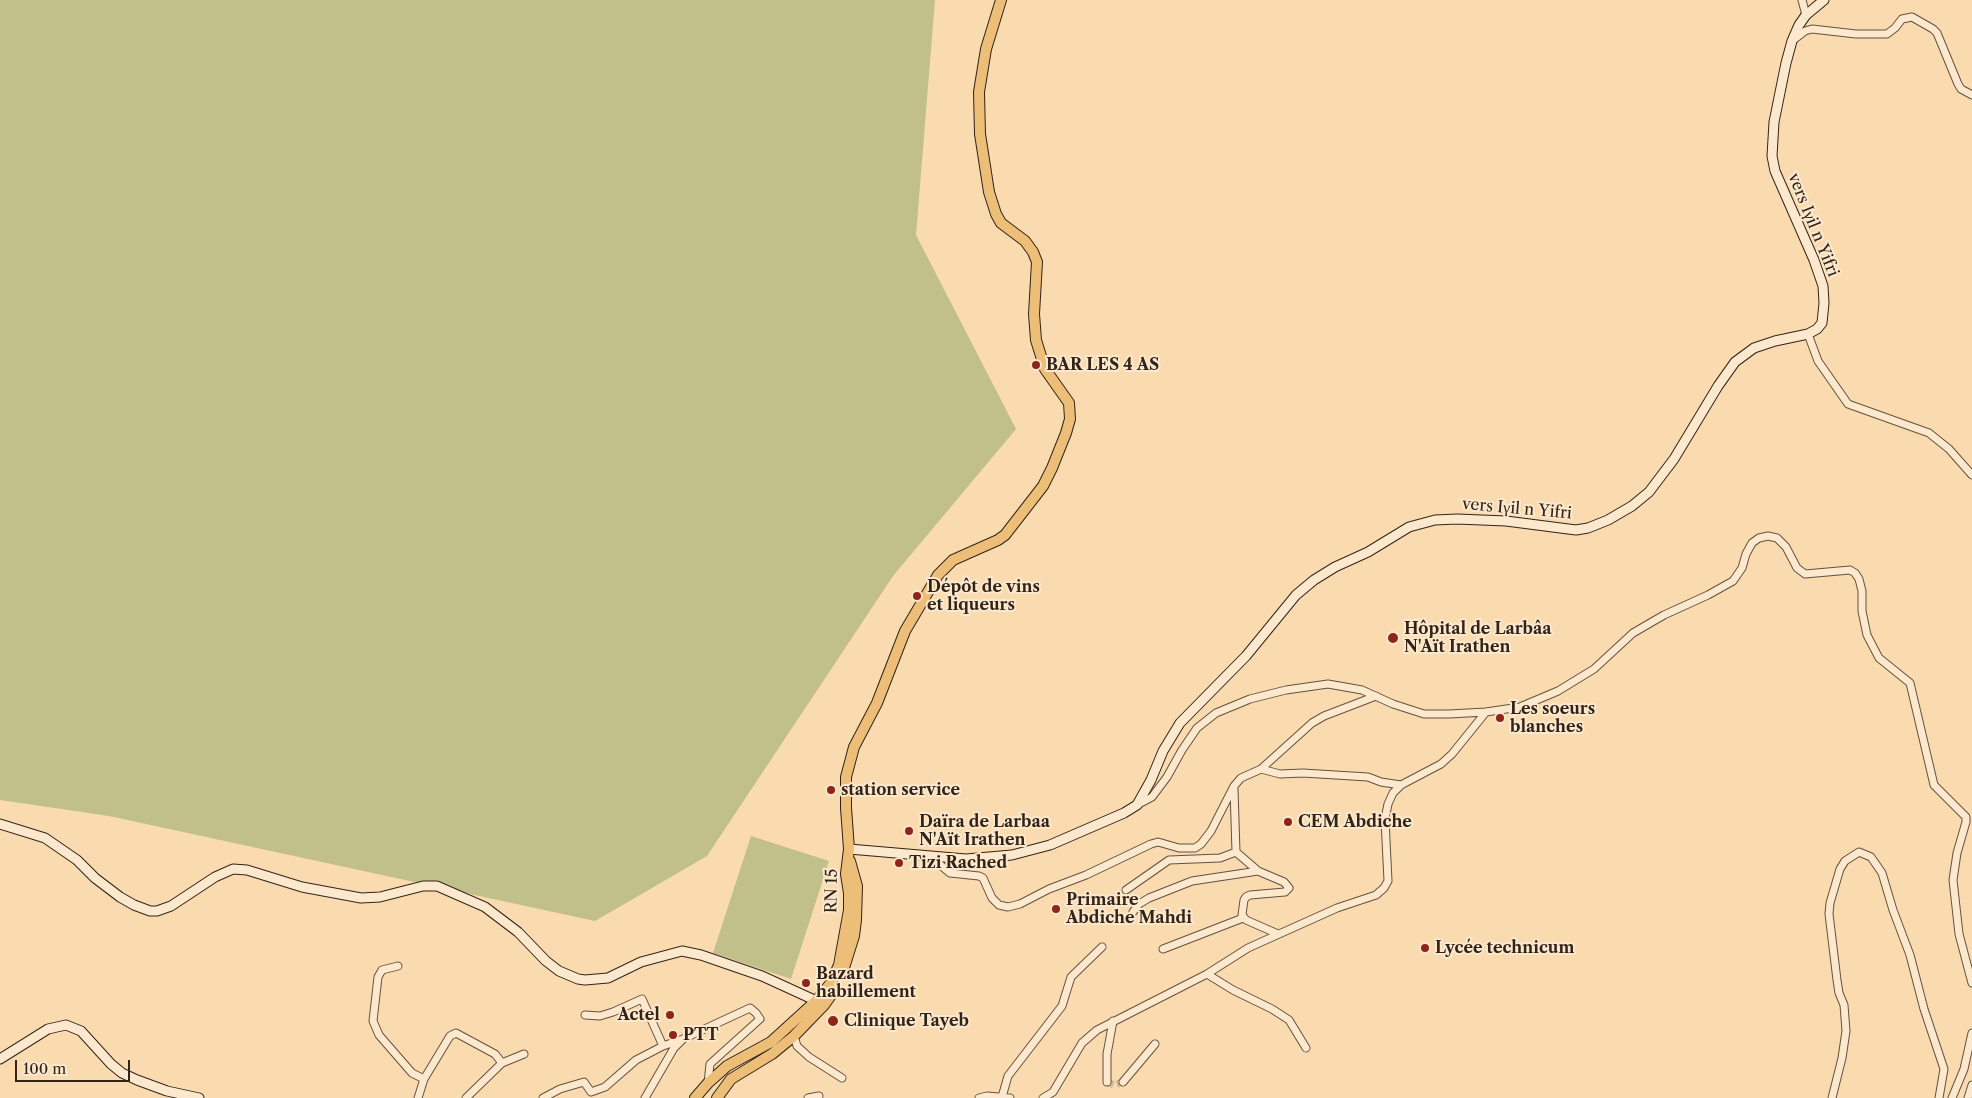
<!DOCTYPE html>
<meta charset="utf-8">
<style>
body{margin:0}
#map{position:relative;width:1972px;height:1098px;overflow:hidden;background:#fadbb0;font-family:"Libre Caslon Text",serif}
canvas{display:block}
.scale{position:absolute;left:15px;top:1060px;width:115px;height:22px;box-sizing:border-box;border:2px solid #322319;border-top:0;padding-left:6px;font-size:15px;line-height:18px;white-space:nowrap;color:#322319;-webkit-text-stroke:4px #fce8cc;paint-order:stroke}
</style>
<div id="map">
<canvas width="1972" height="1098"></canvas>
<div class="scale">100 m</div>
</div>
<script>
const c = document.querySelector('canvas').getContext('2d');
c.lineJoin = 'round';
function paint(path, color) { c.fillStyle = color; c.fill(path, 'evenodd'); }
const shape = rows => new Path2D(rows.map(r => 'M' + r).join(''));
function stroke(path, color, width, dash) { c.strokeStyle = color; c.lineWidth = width; c.lineCap = dash ? 'butt' : 'round'; c.setLineDash(dash || []); c.stroke(path); }
function label(font, color, halo, rows, align = 'center') {
  c.font = font + ' "Libre Caslon Text",serif'; c.lineWidth = 4; c.setLineDash([]); c.textBaseline = 'middle'; c.strokeStyle = halo; c.fillStyle = color; for (const [text, x, y, turn = 0] of rows) {
    c.save(); c.translate(x, y); c.rotate((+turn || 0) * Math.PI / 180); c.textAlign = isNaN(turn) ? turn : align; if (halo) c.strokeText(text, 0, 0); c.fillText(text, 0, 0); c.restore();
  }
}
const green = shape([
 [0,0,935,0,916,235,1016,429,893,576,707,856,595,921,109,816,0,800],
 [751,836,829,861,791,979,713,953]
]);
const streetTunnel = shape([
 [1107,1082,1114,1085,1123,1082]
]);
const street = shape([
 [1802,0,1806,15],
 [1792,41,1805,31,1812,29,1856,34,1887,34,1895,28,1902,19,1912,17,1933,29,1937,33,1958,84,1961,89,1972,95],
 [1808,334,1818,361,1848,404,1929,433,1949,449,1972,475],
 [1261,769,1280,774,1303,773,1368,777,1381,782,1401,785],
 [1234,789,1236,852,1258,871,1284,882,1289,888,1285,892,1250,895,1246,897,1244,900,1242,915,1246,920,1278,934],
 [1137,805,1152,797,1167,777,1182,750,1197,728,1216,713,1250,699,1286,690,1328,684,1362,690,1393,704,1424,714,1449,714,1486,712,1520,707,1558,691,1594,669,1633,633,1664,615,1708,595,1733,581,1742,568,1746,554,1752,543,1759,538,1768,536,1777,538,1786,547,1797,568,1805,574,1850,570,1855,573,1859,579,1862,591,1862,611,1867,635,1879,658,1910,683,1934,785,1966,817,1966,822,1957,853,1953,880,1959,934,1972,983],
 [931,857,950,873,979,876,983,878,992,898,999,905,1008,907,1020,904,1049,889,1086,875,1151,844,1158,842,1179,848,1195,848,1201,844,1211,831,1234,786,1241,778,1261,769,1312,723,1324,716,1376,696],
 [1126,890,1169,860,1220,858,1236,852],
 [1133,912,1139,904,1149,898,1192,881,1258,871],
 [1163,949,1243,918],
 [398,966,382,970,378,977,373,1021,379,1035,412,1073,424,1079],
 [1207,974,1233,990,1272,1009,1289,1020,1306,1048],
 [585,1015,600,1016,613,1012,642,999,663,1046],
 [794,1036,797,1046,809,1057,842,1078],
 [1107,1082,1107,1054,1113,1021],
 [1123,1082,1155,1044],
 [1002,1097,1008,1076,1062,1006,1071,977,1102,947],
 [418,1098,424,1079,450,1036,456,1033,495,1054,502,1063],
 [466,1098,502,1063,524,1054],
 [543,1098,560,1089,584,1082,591,1092,605,1087,636,1060,663,1046,680,1040],
 [645,1098,674,1048,683,1039,750,1008,756,1013,760,1019,710,1064,708,1083],
 [808,1098,819,1096],
 [979,1098,987,1096,1010,1098],
 [1043,1098,1053,1092,1082,1043,1097,1030,1207,974,1248,948,1337,908,1376,895,1384,888,1388,881,1385,819,1388,804,1393,793,1401,785,1441,764,1452,754,1486,712],
 [1832,1098,1842,1058,1846,1031,1844,1005,1839,993,1837,980,1829,914,1830,903,1840,869,1845,861,1859,852,1871,857,1882,873,1893,910,1910,955,1924,1009,1944,1069,1939,1098],
 [1952,1098,1964,1069,1972,1033],
 [1968,1098,1972,1085]
]);
const secondary = shape([
 [0,824,45,838,77,860,95,878,120,897,134,905,150,911,157,911,171,906,215,877,233,869,247,870,302,887,361,898,380,897,423,886,437,886,485,907,518,932,546,961,559,971,578,979,585,980,608,978,641,962,682,951,701,955,762,976,821,1003],
 [849,849,966,859,1012,855,1050,845,1124,813,1137,805,1151,780,1163,751,1180,723,1246,656,1296,595,1314,580,1335,567,1368,552,1409,527,1435,520,1457,519,1506,521,1576,530,1588,528,1608,520,1632,506,1649,492,1674,459,1718,386,1735,362,1754,348,1775,341,1808,334,1817,329,1822,323,1824,303,1823,286,1814,260,1775,171,1772,156,1774,122,1786,63,1792,41,1799,25,1806,15,1824,0],
 [0,1059,48,1029,66,1025,81,1031,111,1064,122,1073,137,1080,167,1091,199,1098]
]);
const primary = shape([
 [843,971,854,936,856,920,857,886,850,861],
 [695,1098,708,1083,727,1066,771,1042,816,1001,831,983,839,965,849,910,849,893,846,874,849,849,846,808,846,777,854,747,877,703,905,631,938,575,953,560,998,540,1005,535,1043,486,1052,468,1066,433,1070,419,1069,403,1045,369,1036,340,1034,314,1037,262,1033,252,1025,241,1001,223,996,214,989,192,980,134,979,92,986,49,1001,0],
 [717,1098,731,1079,772,1054,794,1036,824,1005,834,991]
]);
const markers = [
 [1036,365,5,"#8f2418"],
 [917,596,5,"#8f2418"],
 [1393,638,6,"#8f2418"],
 [1500,718,5,"#8f2418"],
 [831,790,5,"#8f2418"],
 [1288,822,5,"#8f2418"],
 [909,831,5,"#8f2418"],
 [899,863,5,"#8f2418"],
 [1056,909,5,"#8f2418"],
 [1425,948,5,"#8f2418"],
 [806,983,5,"#8f2418"],
 [670,1015,5,"#8f2418"],
 [833,1021,6,"#8f2418"],
 [673,1035,5,"#8f2418"]
];
const streetNames = [
 ["vers Iγil n Yifri",1813,225,68],
 ["vers Iγil n Yifri",1517,509,5],
 ["RN 15",832,891,-89]
];
const poiNames = [
 ["BAR LES 4 AS",1046,365],
 ["Dépôt de vins",927,587],
 ["et liqueurs",927,605],
 ["Hôpital de Larbâa",1404,629],
 ["N'Aït Irathen",1404,647],
 ["Les soeurs",1510,709],
 ["blanches",1510,727],
 ["station service",841,790],
 ["Daïra de Larbaa",919,822],
 ["N'Aït Irathen",919,840],
 ["CEM Abdiche",1298,822],
 ["Tizi Rached",909,863],
 ["Primaire",1066,900],
 ["Abdiche Mahdi",1066,918],
 ["Lycée technicum",1435,948],
 ["Bazard",816,974],
 ["habillement",816,992],
 ["Actel",660,1015,"right"],
 ["Clinique Tayeb",844,1021],
 ["PTT",683,1035]
];
paint(green, '#c1bf8a');
stroke(streetTunnel, '#d2b692', 7, [7, 3.5]);
stroke(street, '#64513f', 9);
stroke(secondary, '#322319', 11);
stroke(primary, '#322319', 12);
stroke(street, '#fce8cc', 7);
stroke(secondary, '#fce8cc', 9);
stroke(primary, '#edbe78', 10);
for (const [x, y, r, color] of markers) { const dot = new Path2D(); dot.arc(x, y, r, 0, 2 * Math.PI); c.fillStyle = color; c.fill(dot); stroke(dot, '#fce8cc', 2); }
label('16px', '#322319', '#fce8cc', streetNames);
label('bold 16px', '#322319', '#fce8cc', poiNames, 'left');
</script>
